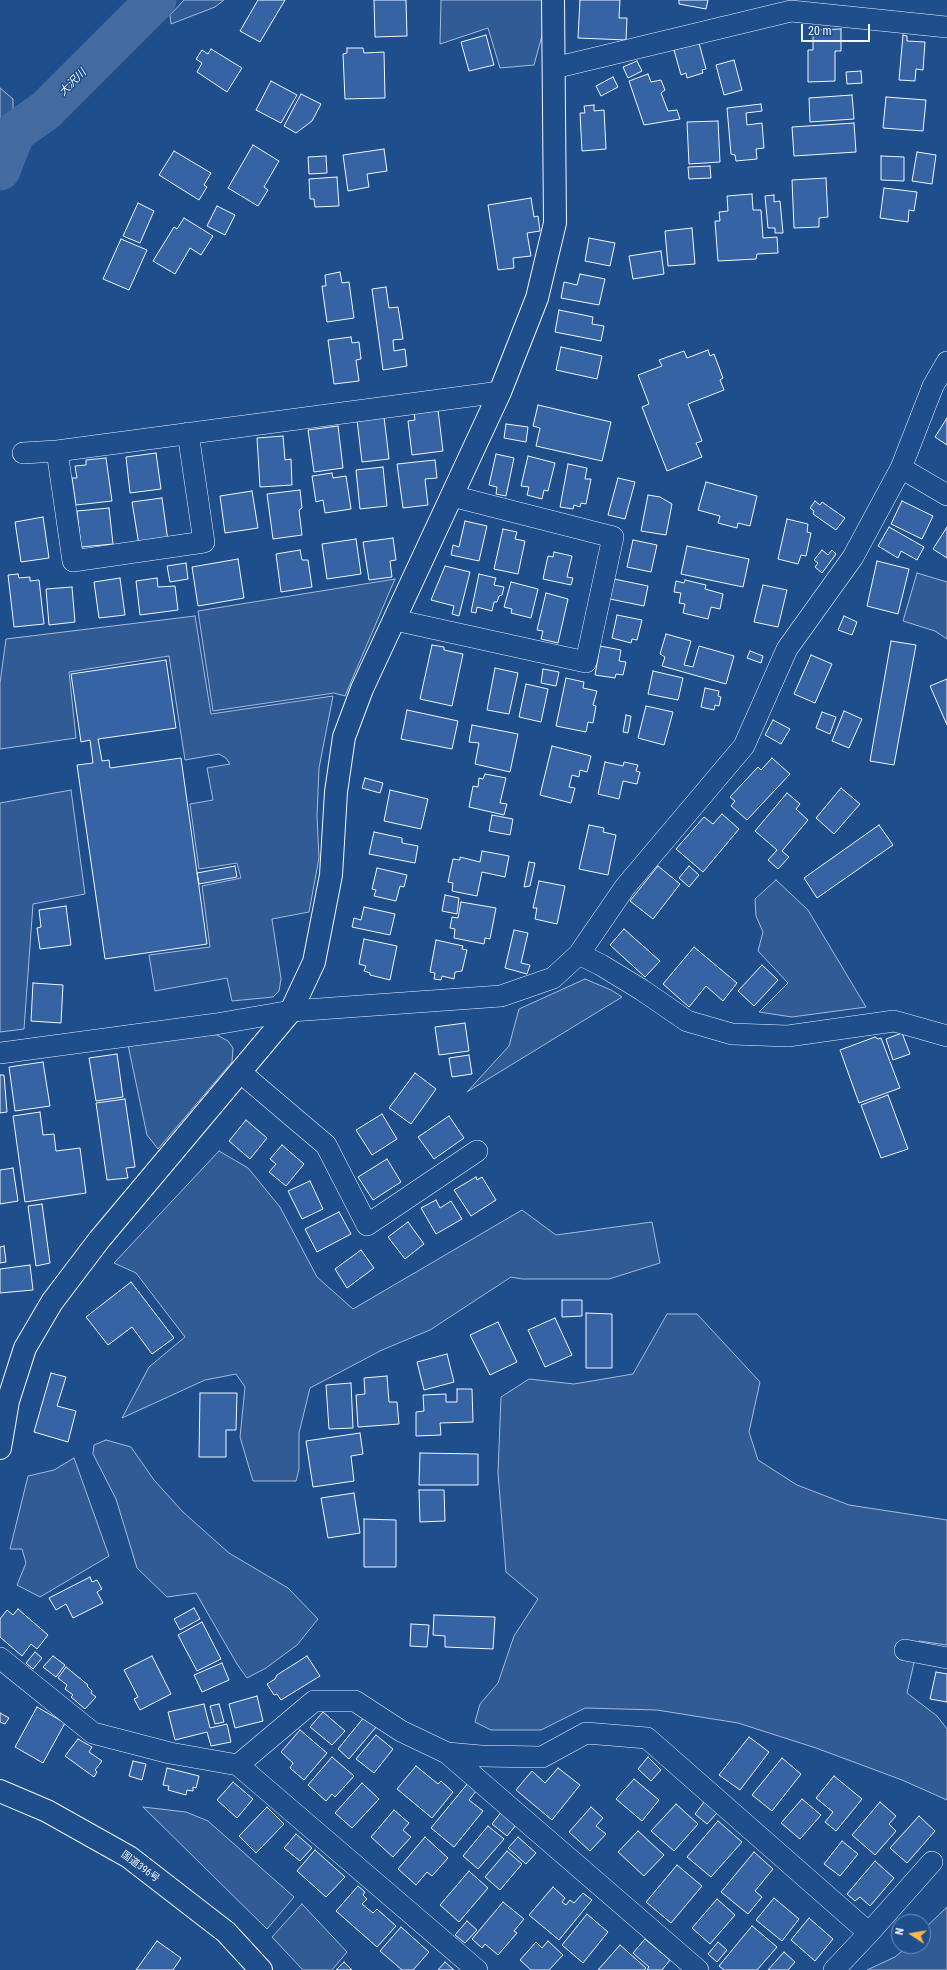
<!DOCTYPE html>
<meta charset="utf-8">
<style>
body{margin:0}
#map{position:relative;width:947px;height:1970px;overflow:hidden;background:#1f4e8c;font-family:"Roboto Condensed",sans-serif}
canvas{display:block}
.north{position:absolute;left:891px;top:1914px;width:40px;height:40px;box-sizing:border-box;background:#1f4e8c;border:1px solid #7391ba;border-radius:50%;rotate:282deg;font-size:11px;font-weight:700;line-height:16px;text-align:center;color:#f2f6ff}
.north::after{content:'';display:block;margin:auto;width:14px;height:18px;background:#ffb74d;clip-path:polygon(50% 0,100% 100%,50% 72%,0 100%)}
.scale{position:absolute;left:801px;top:24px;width:69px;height:18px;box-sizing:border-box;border:2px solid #f2f6ff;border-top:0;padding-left:5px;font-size:12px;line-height:14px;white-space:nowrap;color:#f2f6ff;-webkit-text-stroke:3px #1f4e8c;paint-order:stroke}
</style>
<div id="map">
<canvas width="947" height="1970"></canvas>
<div class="north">N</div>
<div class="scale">20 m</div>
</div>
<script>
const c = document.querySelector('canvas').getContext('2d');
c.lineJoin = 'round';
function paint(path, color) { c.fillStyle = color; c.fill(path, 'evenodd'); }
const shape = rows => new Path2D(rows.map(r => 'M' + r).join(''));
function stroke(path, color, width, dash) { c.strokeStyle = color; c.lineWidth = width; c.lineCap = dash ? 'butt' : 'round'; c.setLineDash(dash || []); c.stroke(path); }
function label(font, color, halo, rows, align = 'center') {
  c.font = font + ' "Roboto Condensed","Noto Sans JP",sans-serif'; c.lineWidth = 3; c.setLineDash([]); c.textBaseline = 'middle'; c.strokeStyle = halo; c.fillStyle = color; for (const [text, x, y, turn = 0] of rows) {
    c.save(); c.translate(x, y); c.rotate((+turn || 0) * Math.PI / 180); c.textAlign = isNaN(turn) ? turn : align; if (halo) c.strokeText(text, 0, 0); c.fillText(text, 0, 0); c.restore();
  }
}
const built = shape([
 [184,0,224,0,215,7,171,24,170,15,184,0],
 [441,0,542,0,543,32,534,65,500,68,488,28,440,44,441,0],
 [0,88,13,99,13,113,0,139,0,88],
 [917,573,947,582,947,639,935,631,903,621,917,573],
 [395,579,345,696,334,693,213,711,198,611,395,579],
 [195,616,211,714,333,696,319,768,317,816,319,858,309,912,272,919,281,979,279,991,273,997,232,1001,227,978,155,991,149,955,210,947,202,886,241,878,237,863,199,869,190,804,213,800,207,768,230,764,226,758,219,754,185,760,169,656,69,672,76,738,0,749,0,683,6,639,195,616],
 [71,790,85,894,33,904,24,1029,0,1032,0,803,71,790],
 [776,880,808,910,866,1007,792,1017,759,1012,788,983,758,951,763,932,756,916,755,899,776,880],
 [585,979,611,990,622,997,467,1092,509,1046,519,1009,585,979],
 [201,1033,217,1035,228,1041,233,1048,232,1062,158,1149,147,1135,128,1045,201,1033],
 [219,1151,248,1168,280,1207,317,1277,353,1309,522,1210,556,1235,652,1222,660,1263,609,1279,522,1279,511,1277,430,1330,382,1350,310,1388,299,1433,299,1469,296,1481,253,1481,240,1437,245,1387,236,1374,205,1380,122,1418,149,1367,185,1337,136,1273,114,1263,219,1151],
 [667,1314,697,1314,760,1382,749,1432,758,1460,797,1485,849,1505,947,1520,947,1645,919,1641,907,1693,937,1716,947,1729,947,1800,902,1780,816,1748,738,1723,657,1710,585,1708,541,1730,491,1730,475,1722,480,1704,498,1683,514,1636,538,1599,506,1572,498,1473,501,1397,529,1379,574,1384,633,1374,667,1314],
 [106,1440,131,1447,154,1480,183,1512,229,1553,288,1588,318,1619,297,1645,266,1668,247,1678,237,1664,196,1593,167,1597,137,1568,116,1499,93,1454,94,1445,106,1440],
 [74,1458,109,1556,40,1597,17,1585,26,1563,22,1549,10,1549,28,1476,54,1470,74,1458],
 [143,1807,186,1812,208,1821,294,1897,267,1929,143,1807],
 [302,1904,347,1952,332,1970,303,1970,272,1937,302,1904],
 [947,1907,947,1970,867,1970,895,1957,908,1946,923,1946,923,1930,947,1907]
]);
const river = shape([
 [0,170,15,132,46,110,156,0]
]);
const building = shape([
 [258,0,285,0,260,42,240,31,258,0],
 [374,0,406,0,407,36,375,37,374,0],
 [580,0,620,0,619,18,627,18,626,40,578,38,580,0],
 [679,0,708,0,706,9,679,4,679,0],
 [841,29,841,51,835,51,835,81,808,82,808,50,813,50,813,30,841,29],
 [486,35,494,65,469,71,461,42,486,35],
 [903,35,907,36,907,41,925,42,923,70,916,69,915,81,899,80,903,35],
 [699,43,706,69,702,70,703,73,687,78,686,73,681,75,674,50,699,43],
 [347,48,363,48,364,53,384,52,385,98,345,99,343,54,347,53,347,48],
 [211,49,242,68,227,92,197,72,202,63,196,59,202,50,208,54,211,49],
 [734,60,742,90,724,95,716,65,734,60],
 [637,61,642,71,628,78,623,67,637,61],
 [861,71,862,83,847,84,846,72,861,71],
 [648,74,651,82,661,80,665,90,661,93,668,111,677,110,680,119,644,125,629,81,648,74],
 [613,77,618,87,601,96,596,86,613,77],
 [271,81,297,95,281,123,256,110,271,81],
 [301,94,321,104,312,121,296,133,284,126,301,94],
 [852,95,854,119,810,122,809,98,852,95],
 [886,97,926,100,923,131,883,128,886,97],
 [761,104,762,111,746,113,747,125,762,123,764,148,756,149,757,159,736,161,735,155,731,154,727,108,761,104],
 [594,105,594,111,604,110,606,149,582,151,580,113,585,113,584,106,594,105],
 [718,121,720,162,689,164,687,122,718,121],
 [854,123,856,152,794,156,792,127,854,123],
 [253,145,279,161,264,187,268,190,258,206,228,188,253,145],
 [384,149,387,171,367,174,369,187,348,191,343,155,384,149],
 [174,151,211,173,204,185,207,187,199,200,159,175,174,151],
 [917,152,936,155,932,184,912,181,917,152],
 [326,156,327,173,309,174,308,157,326,156],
 [881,156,904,157,904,181,881,180,881,156],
 [710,166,711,178,689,179,688,167,710,166],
 [337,177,339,206,315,207,314,199,310,199,309,179,337,177],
 [826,178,828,217,819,218,819,227,794,228,792,180,826,178],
 [884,188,917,192,914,211,909,210,908,222,880,218,884,188],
 [752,194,753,210,761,210,763,238,777,237,778,253,757,254,756,259,718,261,715,221,720,221,719,212,728,211,727,196,752,194],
 [774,195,774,202,780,201,783,233,775,233,775,228,768,228,765,196,774,195],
 [531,198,534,217,538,216,540,231,527,233,531,256,513,258,514,268,498,270,488,205,531,198],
 [138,203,154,211,140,243,123,236,138,203],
 [217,206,235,215,225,235,207,226,217,206],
 [184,218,213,236,201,255,190,248,175,274,153,261,174,227,177,229,184,218],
 [692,228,695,264,668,266,665,231,692,228],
 [589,238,615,243,610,266,585,261,589,238],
 [121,239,147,250,129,290,103,279,121,239],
 [661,251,664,274,633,279,629,256,661,251],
 [340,272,342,283,349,282,354,318,327,322,322,286,326,286,325,275,340,272],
 [580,274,605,279,599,305,561,298,564,282,577,285,580,274],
 [386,287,389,308,398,307,403,339,393,340,394,351,405,349,407,366,383,370,372,289,386,287],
 [559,310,593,317,592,324,604,326,601,341,555,332,559,310],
 [351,337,352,343,359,342,361,359,356,360,359,381,334,384,328,340,351,337],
 [561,347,602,356,597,379,556,370,561,347],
 [708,350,710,356,714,354,723,378,720,380,724,390,688,404,702,441,696,443,702,457,667,471,642,407,649,404,638,375,662,366,659,360,684,351,687,358,708,350],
 [538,405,611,422,602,461,536,446,540,428,533,426,538,405],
 [438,410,443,451,412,455,408,421,415,420,414,413,438,410],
 [384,417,389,459,362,462,357,420,384,417],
 [947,418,947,445,935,437,947,418],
 [506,424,528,427,526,442,504,438,506,424],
 [338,426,343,468,314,472,308,430,338,426],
 [283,436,285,460,291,459,292,485,260,487,257,438,283,436],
 [156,453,161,489,130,493,126,457,156,453],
 [496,454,514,458,506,496,496,494,497,487,489,485,496,454],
 [528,456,555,463,548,491,544,490,542,499,527,495,529,487,521,486,528,456],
 [106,458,112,501,76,505,72,478,77,478,75,466,86,465,86,460,106,458],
 [435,460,437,478,425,479,428,505,403,508,397,464,435,460],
 [568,464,587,468,585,479,591,479,586,504,581,503,580,507,574,505,573,509,560,507,568,464],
 [383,467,387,506,360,509,356,470,383,467],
 [332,473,333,478,346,476,351,509,325,513,323,500,316,502,312,476,332,473],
 [618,478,635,482,625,519,608,515,618,478],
 [706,482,757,496,750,526,738,523,737,528,718,523,720,516,698,510,706,482],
 [300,490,302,508,299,510,302,535,273,539,267,494,300,490],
 [252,491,258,528,225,533,220,496,252,491],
 [648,495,660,497,672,504,666,535,641,531,648,495],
 [162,498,168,541,139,545,132,502,162,498],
 [815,501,820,505,822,502,845,518,836,530,813,514,814,511,810,508,815,501],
 [902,501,933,516,922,539,891,524,902,501],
 [109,508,113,544,81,547,77,511,109,508],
 [43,517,49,558,21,562,15,522,43,517],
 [787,519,808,524,807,532,811,533,806,556,801,555,798,564,778,559,787,519],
 [465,521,487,526,479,561,451,555,453,545,459,547,465,521],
 [889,527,924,547,917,560,901,551,898,558,878,546,889,527],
 [947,527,947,558,933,549,947,527],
 [503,529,517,532,515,539,525,541,518,574,494,569,503,529],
 [393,538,396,560,390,561,392,577,369,580,363,542,393,538],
 [356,539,361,574,327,579,322,544,356,539],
 [633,540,657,545,651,572,627,567,633,540],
 [687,546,749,559,743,587,681,574,687,546],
 [300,550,302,560,308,560,312,587,281,592,276,554,300,550],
 [822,550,828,555,832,550,836,554,822,573,815,567,818,563,814,560,822,550],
 [554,552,572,556,567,577,573,578,571,585,543,579,548,556,553,557,554,552],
 [238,559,244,598,198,606,192,567,238,559],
 [877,561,909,569,898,614,867,606,877,561],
 [186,563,188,579,170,582,167,566,186,563],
 [445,566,470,572,459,616,452,614,454,606,431,600,445,566],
 [18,574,19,578,30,577,30,581,39,580,44,624,14,627,8,575,18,574],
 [479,574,496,578,494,585,504,587,502,595,499,596,497,602,494,602,492,611,477,607,476,613,471,612,479,574],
 [120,578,125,615,99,618,94,582,120,578],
 [157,578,158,587,175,586,178,610,140,615,136,581,157,578],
 [614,579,648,586,644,606,610,599,614,579],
 [685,580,706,585,705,589,723,594,720,609,711,607,708,619,683,613,685,604,679,603,681,593,674,592,676,581,684,583,685,580],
 [511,582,538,589,531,618,511,613,512,609,504,607,511,582],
 [763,585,787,590,778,627,754,622,763,585],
 [72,587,75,622,49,625,46,589,72,587],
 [546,593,568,599,558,643,541,639,543,631,537,630,546,593],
 [617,615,642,620,637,640,632,639,631,643,612,638,617,615],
 [844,616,857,622,852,635,838,630,844,616],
 [666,634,691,641,684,665,693,667,699,646,734,656,726,684,662,666,665,657,660,654,666,634],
 [891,641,916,645,894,765,870,761,891,641],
 [432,645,444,647,444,650,463,654,452,706,420,699,432,645],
 [600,646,621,650,619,661,626,662,623,675,616,674,615,678,595,675,600,646],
 [750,651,763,656,761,663,747,658,750,651],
 [811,655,832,664,815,703,794,694,811,655],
 [166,660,176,728,98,739,102,761,109,760,110,768,181,758,207,944,105,959,77,765,93,763,90,740,81,742,71,674,166,660],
 [495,668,518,673,509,714,487,710,495,668],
 [543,669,559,672,556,686,541,683,543,669],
 [653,671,683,678,678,700,648,694,653,671],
 [566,678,584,682,583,688,597,691,593,705,596,706,593,723,588,722,586,732,556,726,566,678],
 [947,679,947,725,930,686,947,679],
 [526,684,548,689,541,722,519,717,526,684],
 [705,688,719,691,718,696,721,697,719,706,715,705,714,710,701,707,705,688],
 [646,706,673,712,664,745,638,738,646,706],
 [407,710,458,721,452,749,401,739,407,710],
 [844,711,862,719,849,748,832,741,844,711],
 [822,712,836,717,830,734,816,728,822,712],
 [626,715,631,716,628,733,623,732,626,715],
 [773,720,790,729,781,744,765,735,773,720],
 [472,725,518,734,510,772,475,764,479,743,469,742,472,725],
 [552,746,591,756,587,772,580,770,579,777,572,775,569,787,575,788,571,803,540,795,552,746],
 [772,758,790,774,747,820,731,806,735,801,730,797,758,767,761,770,772,758],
 [605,762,623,766,624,762,638,765,636,771,640,772,637,784,623,781,619,799,598,794,605,762],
 [485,774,506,778,500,803,507,804,504,815,469,807,473,786,478,787,479,778,483,779,485,774],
 [365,778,383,783,380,793,362,788,365,778],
 [841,788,860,804,834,834,816,818,841,788],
 [390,790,428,799,421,829,384,821,390,790],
 [787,793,800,804,796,809,808,820,782,851,789,857,778,869,768,860,777,850,755,831,787,793],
 [722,814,739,829,703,872,676,849,704,817,713,824,722,814],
 [492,815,513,819,510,835,489,831,492,815],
 [589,825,604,828,603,832,616,835,608,875,579,869,589,825],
 [879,825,893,845,817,898,804,878,879,825],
 [374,832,402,838,402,843,418,846,415,863,369,854,374,832],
 [482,851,509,856,505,877,482,872,477,896,452,891,453,883,448,882,453,859,460,860,460,857,480,862,482,851],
 [529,862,535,863,530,886,524,887,529,862],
 [235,866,237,877,199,884,197,873,235,866],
 [658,866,680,884,653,919,630,901,658,866],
 [689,866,699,875,689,887,679,878,689,866],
 [377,868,407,875,404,887,400,886,396,901,374,896,376,890,372,889,377,868],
 [539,881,565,886,557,924,535,919,537,908,533,908,539,881],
 [445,895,459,898,457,914,442,911,445,895],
 [461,902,496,908,490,939,485,938,484,944,454,938,455,929,450,928,452,917,458,918,461,902],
 [66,906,71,945,40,949,37,928,41,927,39,910,66,906],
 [364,907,395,914,390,935,352,927,354,918,361,920,364,907],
 [624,929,660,961,645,977,610,945,624,929],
 [514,930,528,933,521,963,530,965,527,974,505,968,514,930],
 [364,939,397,946,390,980,370,975,370,973,364,971,366,966,359,964,364,939],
 [436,940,463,946,462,949,467,950,462,971,455,972,454,979,442,976,441,980,434,979,435,973,430,972,436,940],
 [694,947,737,983,723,1001,706,986,689,1007,663,984,694,947],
 [762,965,778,980,754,1006,738,991,762,965],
 [33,983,63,985,61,1023,31,1021,33,983],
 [465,1023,469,1051,439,1055,435,1027,465,1023],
 [902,1033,910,1054,893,1060,886,1039,902,1033],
 [875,1037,878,1039,881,1038,900,1088,859,1103,840,1050,875,1037],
 [117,1054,123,1097,96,1101,89,1058,117,1054],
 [469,1055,472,1074,452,1077,449,1058,469,1055],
 [43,1062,50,1106,15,1111,9,1067,43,1062],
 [415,1073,436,1089,411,1124,389,1108,415,1073],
 [0,1075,4,1075,7,1112,0,1113,0,1075],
 [888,1095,908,1149,881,1158,861,1105,888,1095],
 [125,1099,135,1167,126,1168,128,1178,107,1180,96,1103,125,1099],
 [40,1112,43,1135,54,1134,56,1151,80,1148,86,1193,25,1202,13,1116,40,1112],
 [382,1114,397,1139,372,1155,356,1130,382,1114],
 [449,1116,464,1138,434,1159,418,1137,449,1116],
 [246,1120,267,1138,250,1159,229,1141,246,1120],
 [282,1145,304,1164,286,1186,269,1172,276,1164,270,1159,282,1145],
 [387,1159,401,1182,373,1200,358,1177,387,1159],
 [13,1168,18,1201,0,1204,0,1170,13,1168],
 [476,1177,477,1180,482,1177,496,1200,471,1216,454,1190,476,1177],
 [310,1181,323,1209,302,1219,288,1191,310,1181],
 [436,1200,440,1208,451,1201,462,1219,436,1234,421,1208,436,1200],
 [42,1204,50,1263,36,1266,28,1206,42,1204],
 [339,1212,351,1234,317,1252,305,1229,339,1212],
 [408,1222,424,1244,405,1259,388,1237,408,1222],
 [4,1246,6,1262,0,1263,0,1247,4,1246],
 [361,1250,374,1268,347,1288,335,1269,361,1250],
 [30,1265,33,1290,0,1293,0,1269,30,1265],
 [131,1282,174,1338,152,1354,132,1327,108,1345,86,1317,131,1282],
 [562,1300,582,1300,582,1316,562,1317,562,1300],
 [586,1313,612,1314,612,1368,586,1368,586,1313],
 [555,1318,572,1355,545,1367,528,1330,555,1318],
 [498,1322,517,1362,490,1375,470,1335,498,1322],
 [447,1354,454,1382,424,1390,417,1362,447,1354],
 [51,1373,66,1377,57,1406,76,1411,68,1442,34,1432,51,1373],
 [387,1376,389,1402,397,1402,399,1424,358,1427,356,1395,365,1394,364,1378,387,1376],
 [351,1383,353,1428,329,1429,326,1385,351,1383],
 [457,1389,472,1389,473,1422,440,1423,441,1435,416,1436,416,1412,424,1411,423,1395,446,1394,446,1402,457,1402,457,1389],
 [200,1393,237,1393,236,1430,226,1430,226,1457,199,1457,200,1393],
 [360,1433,363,1454,351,1456,354,1481,313,1487,306,1441,360,1433],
 [420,1453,478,1454,478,1485,419,1485,420,1453],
 [419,1490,444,1490,445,1521,420,1522,419,1490],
 [354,1493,360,1533,328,1538,321,1498,354,1493],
 [364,1519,396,1520,396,1567,364,1567,364,1519],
 [90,1577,92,1582,97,1580,102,1589,97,1592,103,1603,73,1618,66,1604,56,1610,49,1598,90,1577],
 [194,1608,200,1619,180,1630,174,1619,194,1608],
 [18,1609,48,1635,37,1649,31,1644,22,1656,0,1637,0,1619,7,1610,13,1615,18,1609],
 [434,1615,495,1617,493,1649,445,1647,445,1636,433,1635,434,1615],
 [202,1622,221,1659,197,1671,178,1635,202,1622],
 [411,1624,429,1625,427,1647,410,1646,411,1624],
 [35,1652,42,1658,33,1669,26,1663,35,1652],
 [53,1656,65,1665,56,1677,43,1667,53,1656],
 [152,1656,171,1694,140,1710,134,1699,138,1697,124,1670,152,1656],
 [307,1656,320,1676,281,1700,277,1694,274,1695,267,1684,275,1679,277,1675,307,1656],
 [222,1663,229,1680,202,1692,194,1675,222,1663],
 [66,1667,88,1685,87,1686,92,1691,91,1693,96,1697,85,1709,71,1697,73,1695,65,1689,67,1685,58,1678,66,1667],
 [936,1672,947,1674,947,1702,930,1699,936,1672],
 [257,1696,263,1721,235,1728,229,1704,257,1696],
 [204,1704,210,1728,227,1724,231,1742,211,1746,207,1732,175,1740,168,1712,204,1704],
 [219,1704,224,1722,215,1724,210,1706,219,1704],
 [37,1707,65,1723,43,1763,15,1747,37,1707],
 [323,1712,345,1731,332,1745,310,1727,323,1712],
 [0,1713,9,1718,5,1724,0,1722,0,1713],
 [365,1716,377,1726,349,1759,338,1749,365,1716],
 [300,1730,327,1753,304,1780,290,1768,293,1763,281,1752,300,1730],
 [376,1735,393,1749,374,1773,356,1759,376,1735],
 [749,1737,769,1752,740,1790,719,1775,749,1737],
 [78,1739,92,1747,89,1752,102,1761,95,1770,97,1772,94,1777,65,1756,78,1739],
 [332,1757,354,1776,335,1797,332,1794,326,1801,308,1785,332,1757],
 [648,1757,661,1770,651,1781,638,1769,648,1757],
 [782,1758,801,1774,772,1811,752,1795,782,1758],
 [133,1761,146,1764,142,1780,129,1776,133,1761],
 [416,1766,438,1784,441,1781,453,1792,432,1818,397,1789,416,1766],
 [167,1768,199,1776,196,1788,193,1787,193,1791,187,1790,186,1795,168,1790,169,1786,163,1785,167,1768],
 [558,1768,580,1785,552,1820,516,1790,532,1771,545,1783,558,1768],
 [834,1776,862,1799,836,1831,825,1822,833,1812,816,1798,834,1776],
 [634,1779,659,1800,642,1821,616,1799,634,1779],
 [233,1782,253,1799,237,1818,217,1800,233,1782],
 [362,1783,379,1799,352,1828,335,1813,362,1783],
 [468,1783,477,1790,469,1800,483,1811,454,1847,431,1828,468,1783],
 [802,1799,821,1815,800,1839,781,1823,802,1799],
 [704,1802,717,1813,707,1824,695,1814,704,1802],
 [880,1802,896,1816,889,1824,896,1831,875,1855,852,1835,880,1802],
 [676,1804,698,1824,674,1851,651,1831,676,1804],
 [267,1807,284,1824,256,1853,239,1836,267,1807],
 [591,1807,603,1818,596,1826,606,1834,590,1851,569,1832,591,1807],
 [394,1810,409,1823,403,1830,411,1837,393,1857,371,1837,394,1810],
 [502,1811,517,1824,507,1836,492,1824,502,1811],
 [919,1816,935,1831,907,1863,890,1848,919,1816],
 [718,1821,742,1842,711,1877,687,1857,718,1821],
 [488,1826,504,1839,478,1869,463,1856,488,1826],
 [638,1831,664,1855,644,1876,618,1852,638,1831],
 [296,1834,312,1848,300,1861,284,1848,296,1834],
 [425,1837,448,1858,432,1876,427,1872,416,1885,398,1869,425,1837],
 [518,1837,536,1853,526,1864,508,1848,518,1837],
 [842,1841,858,1854,840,1876,824,1864,842,1841],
 [315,1850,345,1877,326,1897,297,1871,315,1850],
 [507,1851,522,1864,500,1890,485,1877,507,1851],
 [754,1852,773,1869,755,1891,762,1897,748,1914,721,1892,754,1852],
 [875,1861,894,1878,870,1906,860,1897,855,1901,847,1894,875,1861],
 [677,1865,702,1886,671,1923,646,1902,677,1865],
 [469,1871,488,1888,459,1922,440,1905,469,1871],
 [358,1886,365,1892,363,1895,367,1899,362,1904,373,1913,377,1909,396,1926,377,1947,336,1911,358,1886],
 [553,1887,565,1898,562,1902,566,1905,570,1900,574,1903,583,1893,592,1900,559,1940,529,1915,553,1887],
 [774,1898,799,1919,782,1941,756,1920,774,1898],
 [717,1899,735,1915,710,1944,692,1928,717,1899],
 [503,1902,524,1919,514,1931,517,1933,498,1955,485,1944,482,1948,472,1939,503,1902],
 [587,1914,608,1932,583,1963,562,1945,587,1914],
 [809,1918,833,1939,815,1961,791,1940,809,1918],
 [467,1921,477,1930,465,1943,455,1935,467,1921],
 [752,1926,777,1947,757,1970,724,1970,719,1966,752,1926],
 [401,1927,429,1952,413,1970,402,1970,380,1951,401,1927],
 [645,1939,670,1960,662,1970,647,1970,649,1967,633,1953,645,1939],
 [157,1941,181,1958,173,1970,136,1970,157,1941],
 [548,1941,563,1955,549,1970,531,1970,520,1960,536,1942,542,1948,548,1941],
 [718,1942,727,1950,717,1962,708,1954,718,1942],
 [620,1945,646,1968,644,1970,598,1970,620,1945],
 [784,1952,795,1962,788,1970,768,1970,784,1952],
 [344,1962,352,1970,336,1970,344,1962],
 [445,1962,454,1970,438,1970,445,1962]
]);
const minor = shape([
 [554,68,791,11,947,27],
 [57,451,73,561,204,542,188,433],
 [23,453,57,451,500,392],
 [901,468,947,495],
 [395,620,586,662,613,537,452,496],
 [579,954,601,965,642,990,687,1021,732,1034,788,1036,894,1021,947,1036],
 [0,1053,216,1024,291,1011,501,996,553,978,579,954,625,887,744,746,787,649,853,557,901,468,933,386,947,362],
 [240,1072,326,1145,367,1225,477,1151],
 [905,1650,947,1658],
 [0,1658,93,1733,170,1753,238,1765],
 [447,1753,698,1970],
 [869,1933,932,1862],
 [477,1970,238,1765,314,1701,355,1701,401,1731,447,1753,481,1756,542,1757,586,1733,647,1738,869,1933,834,1970]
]);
const tertiary = shape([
 [0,1448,8,1401,25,1348,52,1302,99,1240,291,1011,314,962,331,875,336,792,344,737,362,689,500,392,537,298,555,223,553,0]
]);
const trunk = shape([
 [0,1791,47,1811,129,1857,226,1932,261,1970]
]);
const streetNames = [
 ["国道396号",140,1867,36]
];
const waterNames = [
 ["大沢川",73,83,-45]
];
paint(built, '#305b95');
stroke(built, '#a8bbd7', 1);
stroke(river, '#446ba0', 41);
paint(building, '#3563a3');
stroke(building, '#f2f6ff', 1);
stroke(minor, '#f2f6ff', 22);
stroke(tertiary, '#f2f6ff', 24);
stroke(trunk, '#f2f6ff', 24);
stroke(minor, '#1f4e8c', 21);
stroke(tertiary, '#1f4e8c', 22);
stroke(trunk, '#1f4e8c', 22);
label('10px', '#f2f6ff', '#1f4e8c', streetNames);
label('italic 11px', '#f2f6ff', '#1f4e8c', waterNames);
</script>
